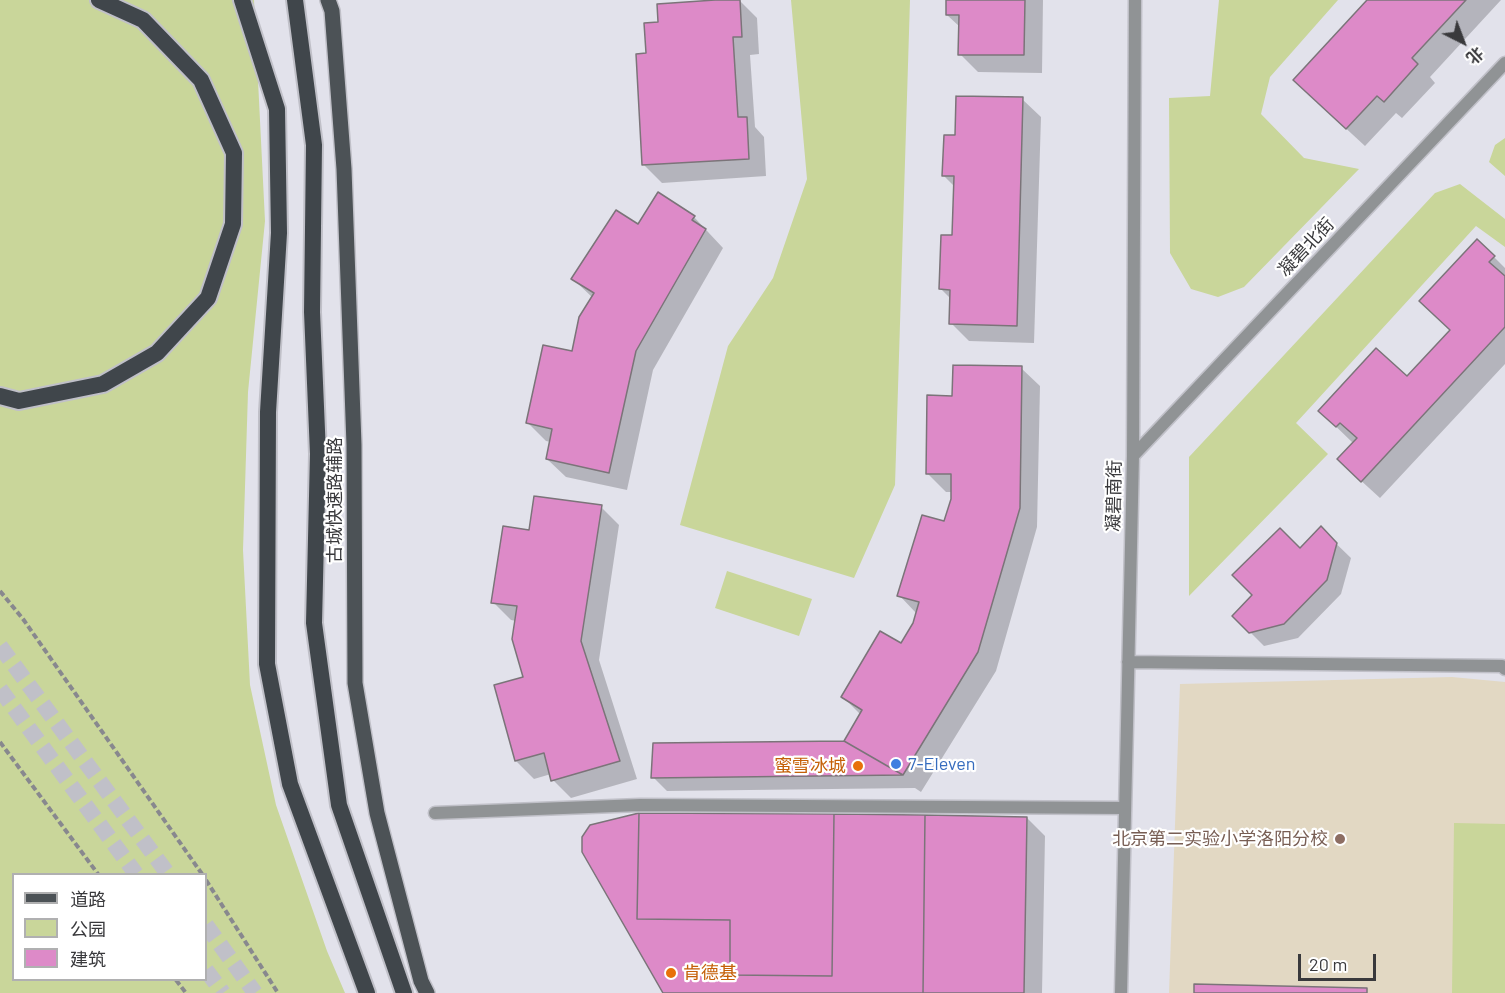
<!DOCTYPE html>
<meta charset="utf-8">
<style>
body{margin:0}
#map{position:relative;width:1505px;height:993px;overflow:hidden;background:#e2e2eb;font-family:Barlow,"Noto Sans SC",sans-serif}
canvas{display:block}
.legend{position:absolute;left:12px;top:873px;width:195px;height:108px;box-sizing:border-box;background:#fff;border:2px solid #b0b0b1;margin:0;padding:8px 10px;list-style:none;font-size:18px;color:#39393c}
.legend li{display:flex;align-items:center;gap:12px;height:30px}
.legend b{width:30px;border:2px solid #b0b0b1}
.north{position:absolute;left:1433px;top:12px;width:60px;height:60px;-webkit-text-stroke:4px #fff;paint-order:stroke;rotate:138deg;font-size:16px;font-weight:700;line-height:24px;text-align:center;color:#39393c}
.north::after{content:'';display:block;margin:auto;width:21px;height:27px;background:#39393c;clip-path:polygon(50% 0,100% 100%,50% 72%,0 100%)}
.scale{position:absolute;left:1298px;top:954px;width:78px;height:27px;box-sizing:border-box;border:3px solid #39393c;border-top:0;padding-left:8px;font-size:18px;line-height:21px;white-space:nowrap;color:#39393c;-webkit-text-stroke:4px #fff;paint-order:stroke}
</style>
<div id="map">
<canvas width="1505" height="993"></canvas>
<ul class="legend">
<li><b style="height:8px;background:#4c5256"></b>道路</li>
<li><b style="height:16px;background:#c9d69a"></b>公园</li>
<li><b style="height:16px;background:#dd8ac8"></b>建筑</li>
</ul>
<div class="north">北</div>
<div class="scale">20 m</div>
</div>
<script>
const c = document.querySelector('canvas').getContext('2d');
c.lineJoin = 'round';
function paint(path, color) { c.fillStyle = color; c.fill(path, 'evenodd'); }
const shape = rows => new Path2D(rows.map(r => 'M' + r).join(''));
function stroke(path, color, width, dash) { c.strokeStyle = color; c.lineWidth = width; c.lineCap = dash ? 'butt' : 'round'; c.setLineDash(dash || []); c.stroke(path); }
function label(font, color, halo, rows, align = 'center') {
  c.font = font + ' Barlow,"Noto Sans SC",sans-serif'; c.lineWidth = 4.5; c.setLineDash([]); c.textBaseline = 'middle'; c.strokeStyle = halo; c.fillStyle = color; for (const [text, x, y, turn = 0] of rows) {
    c.save(); c.translate(x, y); c.rotate((+turn || 0) * Math.PI / 180); c.textAlign = isNaN(turn) ? turn : align; if (halo) c.strokeText(text, 0, 0); c.fillText(text, 0, 0); c.restore();
  }
}
const education = shape([
 [1452,677,1505,682,1505,993,1169,993,1180,684]
]);
const green = shape([
 [0,0,254,0,265,221,248,392,243,550,250,685,276,805,327,951,345,993,0,993],
 [14,874,206,874,206,980,14,980],
 [791,0,910,0,895,485,854,578,680,525,728,346,773,278,807,179],
 [1219,0,1338,0,1270,77,1261,114,1304,158,1359,169,1244,287,1218,297,1191,289,1170,253,1169,98,1210,96],
 [1505,138,1505,176,1489,162,1495,145],
 [1460,184,1505,219,1505,247,1476,226,1296,423,1328,454,1189,596,1189,457,1435,193],
 [727,571,812,599,799,636,715,608],
 [1454,823,1505,824,1505,993,1452,993]
]);
const shadow = shape([
 [739,0,757,18,759,54,750,55,755,127,764,137,766,176,662,183,643,164,647,55,659,23],
 [947,0,1043,0,1042,73,978,72,960,54,960,27,947,15],
 [1369,0,1501,0,1430,77,1435,83,1402,118,1396,113,1365,146,1313,98],
 [1022,99,1041,117,1034,343,969,341,951,323,952,300,941,289,954,236,955,187,944,176,957,137],
 [694,217,723,248,653,370,627,490,566,477,547,459,551,442,546,441,528,423,573,353,593,298,573,279,639,226],
 [1494,257,1505,268,1505,364,1380,498,1357,477,1354,444,1320,411,1407,378,1451,330,1421,301],
 [1021,368,1040,386,1037,527,996,671,921,792,915,788,667,791,653,777,845,742,861,715,843,697,901,645,914,624,917,614,899,595,945,523,952,499,952,492,946,492,928,474,954,397],
 [601,507,619,525,599,660,637,779,571,798,553,780,551,774,534,779,516,761,525,678,516,621,511,620,493,602,530,532],
 [1321,529,1351,558,1341,594,1298,638,1264,646,1234,616],
 [1027,818,1045,836,1042,993,665,993]
]);
const building = shape([
 [715,0,740,0,742,37,733,37,738,117,747,117,749,159,642,165,636,54,646,53,644,23,658,22,657,4,715,0],
 [946,0,1025,0,1024,55,958,55,959,15,946,15,946,0],
 [1367,0,1466,0,1412,58,1418,64,1384,102,1377,96,1346,129,1293,80,1367,0],
 [956,96,1023,97,1017,326,949,324,950,290,939,289,941,235,952,235,954,176,942,176,944,135,955,135,956,96],
 [658,192,695,216,692,220,706,229,636,351,609,473,546,459,552,429,526,423,543,345,572,351,579,317,594,293,571,279,616,210,638,224,658,192],
 [1477,239,1495,256,1489,262,1505,276,1505,327,1361,482,1337,459,1357,438,1340,423,1336,427,1318,411,1376,348,1407,376,1450,330,1419,301,1477,239],
 [953,365,1022,366,1020,508,978,652,903,775,844,741,862,710,841,697,880,631,901,643,913,623,919,602,897,596,922,515,944,521,951,499,951,474,926,474,927,395,952,396,953,365],
 [534,496,602,505,581,641,620,761,551,781,544,753,515,761,494,685,523,677,512,639,517,606,491,603,503,526,529,530,534,496],
 [1321,526,1337,543,1327,580,1284,624,1249,633,1232,616,1252,595,1232,575,1280,528,1300,548,1321,526],
 [844,741,903,775,651,778,653,743,844,741],
 [639,813,834,814,832,976,730,975,730,920,637,919,639,813],
 [639,813,637,919,730,920,730,975,832,976,834,814,925,815,923,993,663,993,582,852,582,837,590,825,639,813],
 [925,815,1027,817,1024,993,923,993,925,815],
 [1194,984,1367,988,1367,993,1194,993,1194,984]
]);
const trunkTunnel = shape([
 [0,646,168,874],
 [0,689,136,874],
 [206,925,255,993],
 [206,970,223,993]
]);
const path = shape([
 [0,591,23,619,202,874],
 [0,742,98,874],
 [206,880,278,993],
 [176,980,186,993]
]);
const minor = shape([
 [1133,456,1505,63],
 [1128,662,1502,666,1505,669],
 [435,813,640,805,1125,808],
 [1121,993,1133,456,1135,0]
]);
const primary = shape([
 [328,0,332,11,344,169,354,445,355,683,377,813,421,981,427,993]
]);
const trunk = shape([
 [242,0,277,109,279,233,268,412,267,664,290,784,367,993],
 [295,0,314,145,312,312,318,454,314,623,339,805,404,993],
 [0,396,19,401,103,384,157,353,208,298,233,224,234,153,201,80,143,20,99,0]
]);
const markers = [
 [896,764,6,"#3f7fe0"],
 [858,766,6,"#e8710a"],
 [1340,839,6,"#8d6e63"],
 [671,973,6,"#e8710a"]
];
const streetNames = [
 ["凝碧北街",1306,247,-47],
 ["凝碧南街",1114,496,-89],
 ["古城快速路辅路",335,500,-90]
];
const shopNames = [
 ["7-Eleven",908,764]
];
const foodNames = [
 ["蜜雪冰城",846,766],
 ["肯德基",683,973,"left"]
];
const educationNames = [
 ["北京第二实验小学洛阳分校",1328,839]
];
paint(education, '#e2d8c3');
paint(green, '#c9d69a');
paint(shadow, '#0003');
paint(building, '#dd8ac8');
stroke(building, '#7b7479', 1.5);
stroke(trunkTunnel, '#c0c0c8', 16, [16, 8]);
stroke(minor, '#c0c0c8', 15);
stroke(primary, '#c0c0c8', 18);
stroke(trunk, '#c0c0c8', 20);
stroke(path, '#88888e', 4, [6, 3]);
stroke(minor, '#909395', 12);
stroke(primary, '#4c5256', 15);
stroke(trunk, '#40464b', 16);
for (const [x, y, r, color] of markers) { const dot = new Path2D(); dot.arc(x, y, r, 0, 2 * Math.PI); c.fillStyle = color; c.fill(dot); stroke(dot, '#fff', 2); }
label('18px', '#39393c', '#fff', streetNames);
label('18px', '#366cbe', '#fff', shopNames, 'left');
label('18px', '#c56008', '#fff', foodNames, 'right');
label('18px', '#785e54', '#fff', educationNames, 'right');
</script>
